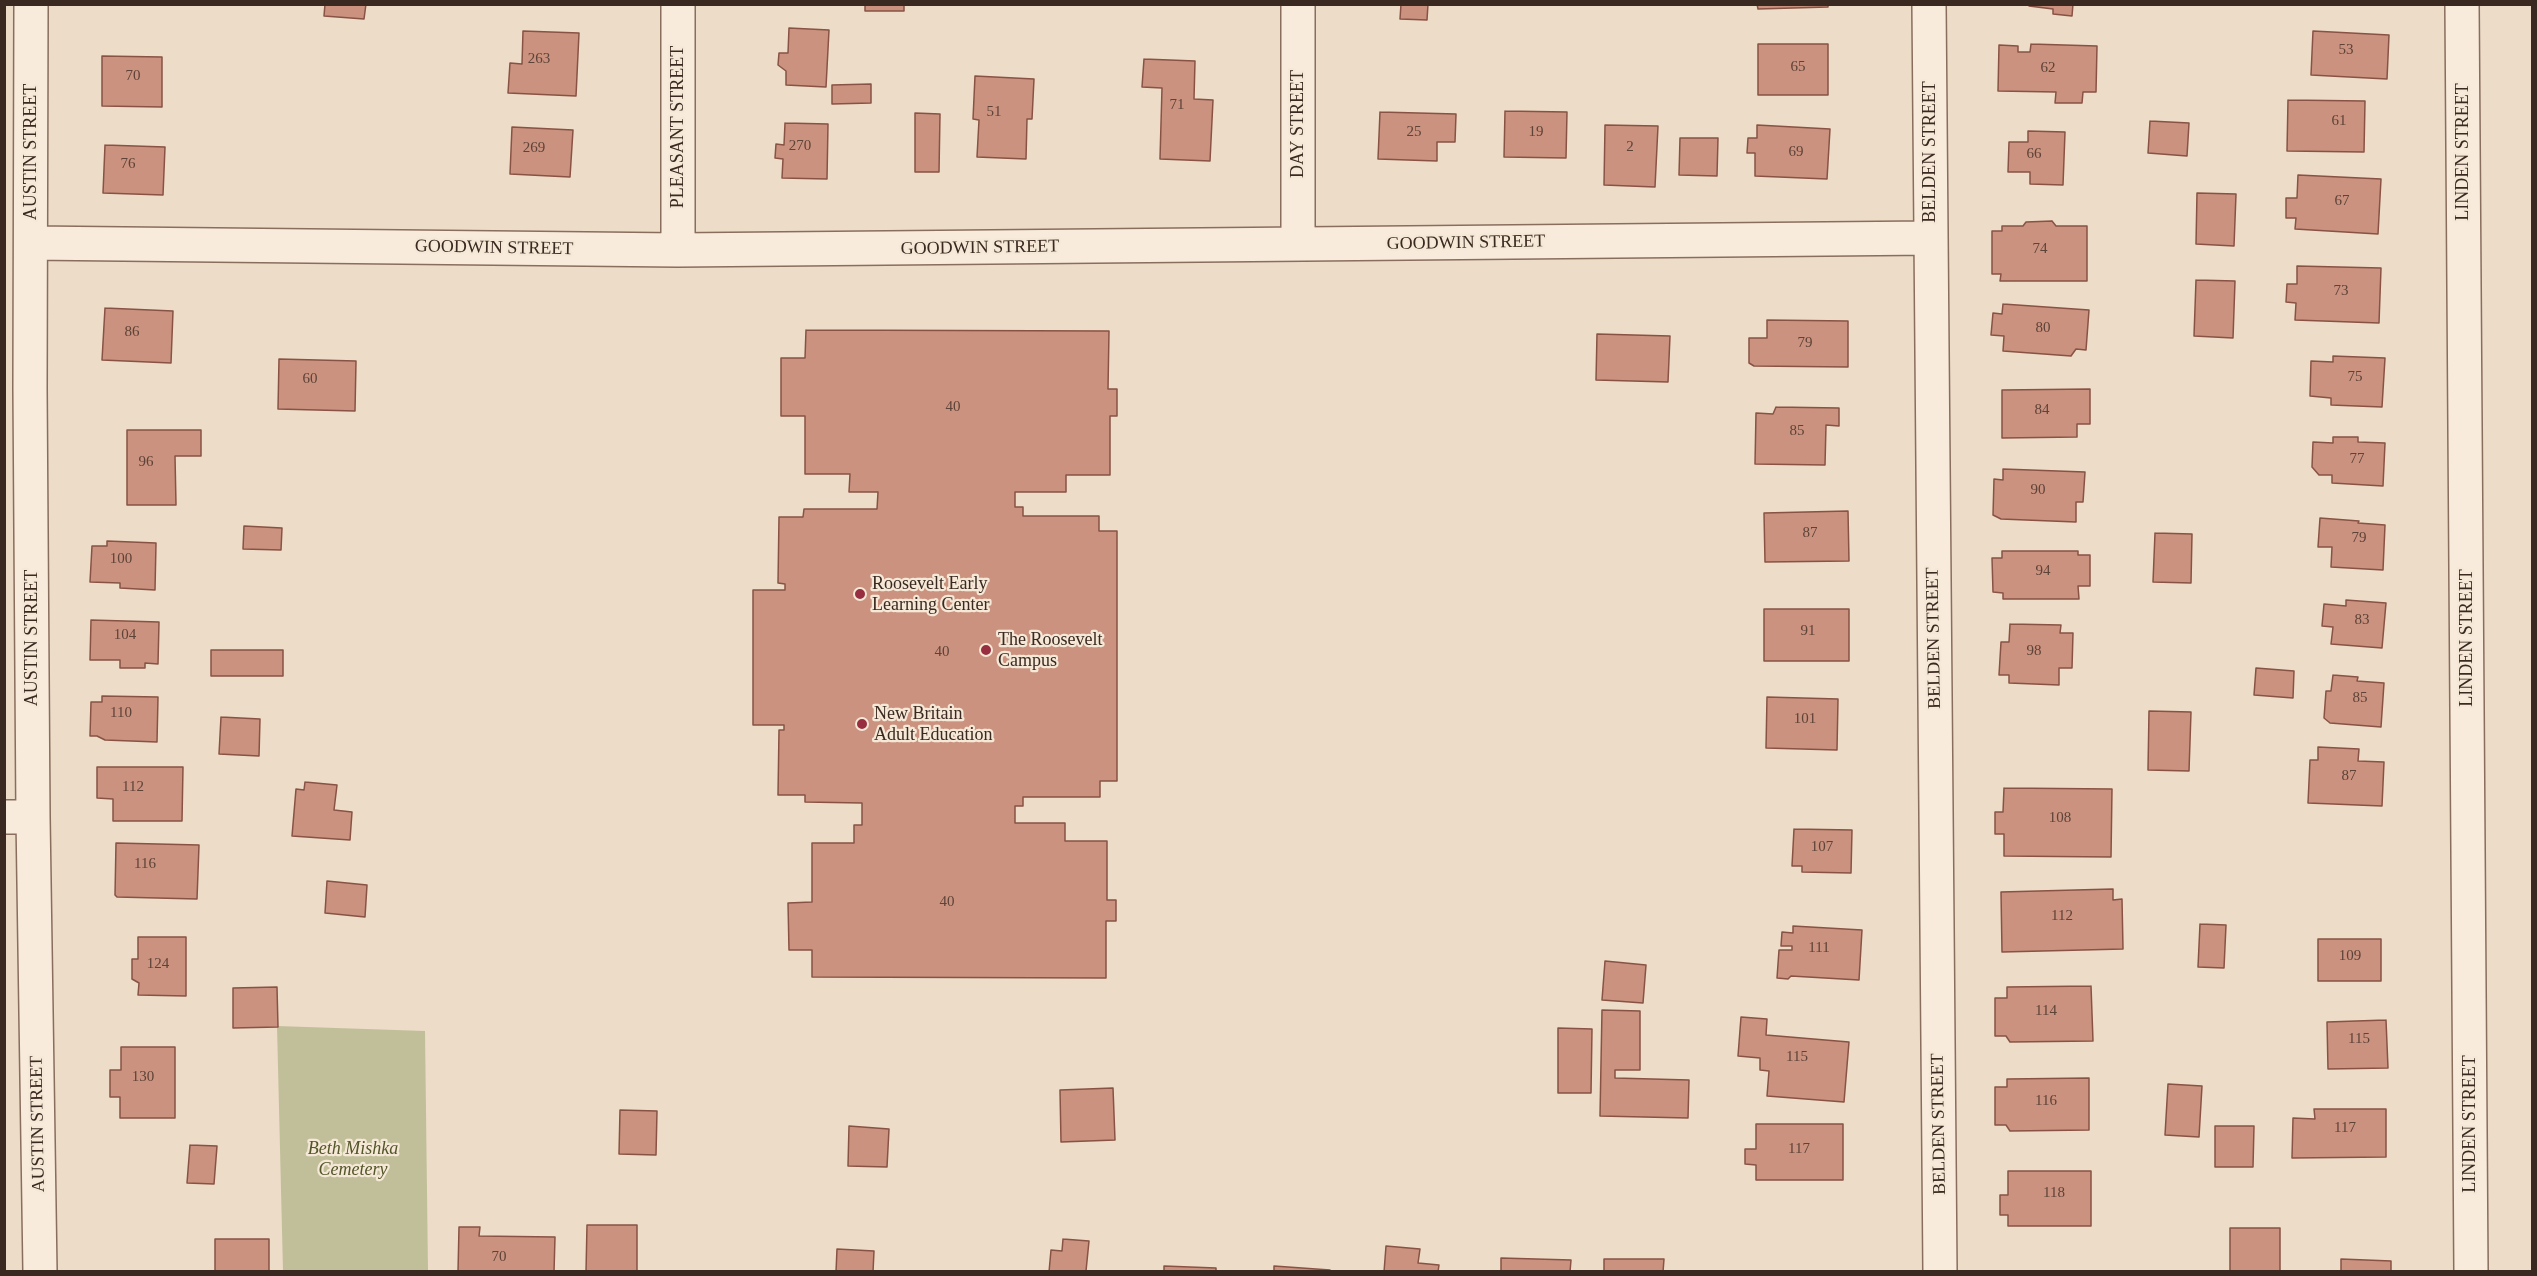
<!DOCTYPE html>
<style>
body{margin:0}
#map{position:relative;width:2537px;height:1276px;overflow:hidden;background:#eddcc8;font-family:"Times New Roman",serif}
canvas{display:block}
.frame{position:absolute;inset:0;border:6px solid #3a2920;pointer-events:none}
</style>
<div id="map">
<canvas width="2537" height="1276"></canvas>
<div class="frame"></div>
</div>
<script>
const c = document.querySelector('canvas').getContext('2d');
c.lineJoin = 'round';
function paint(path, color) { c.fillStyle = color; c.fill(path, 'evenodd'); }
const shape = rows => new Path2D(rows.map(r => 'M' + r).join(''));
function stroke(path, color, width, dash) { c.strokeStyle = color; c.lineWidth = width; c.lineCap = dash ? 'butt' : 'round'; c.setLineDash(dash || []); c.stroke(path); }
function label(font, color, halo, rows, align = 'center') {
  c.font = font + ' "Times New Roman",serif'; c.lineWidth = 4.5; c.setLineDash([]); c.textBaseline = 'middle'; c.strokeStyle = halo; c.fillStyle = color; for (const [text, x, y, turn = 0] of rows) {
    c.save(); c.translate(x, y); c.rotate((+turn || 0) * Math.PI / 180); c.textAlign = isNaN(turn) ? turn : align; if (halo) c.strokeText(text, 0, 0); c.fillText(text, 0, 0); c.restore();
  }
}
const cemetery = shape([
 [277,1026,425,1031,428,1271,283,1271]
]);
const building = shape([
 [325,4,366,4,364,19,324,16,325,4],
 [865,4,904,4,904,11,865,11,865,4],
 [1401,4,1428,4,1427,20,1400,19,1401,4],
 [1757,4,1828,4,1828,7,1758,9,1757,4],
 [2029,4,2073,4,2072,16,2053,14,2053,9,2029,6,2029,4],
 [789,28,829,30,826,87,786,85,786,71,778,65,779,53,788,53,789,28],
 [523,31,579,33,576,96,508,93,510,63,522,64,523,31],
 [2313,31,2389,35,2387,79,2311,75,2313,31],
 [1758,44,1828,44,1828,95,1758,95,1758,44],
 [2031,44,2097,46,2096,92,2083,92,2082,103,2055,103,2056,92,1998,91,1999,45,2018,46,2018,52,2030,52,2031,44],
 [102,56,162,57,162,107,102,106,102,56],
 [1144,59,1195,61,1194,99,1213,100,1210,161,1160,159,1162,88,1142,87,1144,59],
 [975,76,1034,79,1032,119,1027,119,1026,159,977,157,979,120,973,119,975,76],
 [871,84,871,103,832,104,832,85,871,84],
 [2288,100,2365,101,2364,152,2287,151,2288,100],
 [1505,111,1567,112,1566,158,1504,157,1505,111],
 [1380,112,1456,114,1455,142,1437,142,1437,161,1378,159,1380,112],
 [915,113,940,114,939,172,915,172,915,113],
 [2150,121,2189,123,2187,156,2148,153,2150,121],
 [785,123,828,124,827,179,782,178,783,159,775,158,776,144,784,145,785,123],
 [1605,125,1658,126,1655,187,1604,185,1605,125],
 [1757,125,1830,129,1827,179,1755,176,1755,153,1747,153,1748,138,1757,138,1757,125],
 [512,127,573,130,570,177,510,174,512,127],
 [2028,131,2065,132,2063,185,2030,184,2030,172,2008,172,2009,142,2028,142,2028,131],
 [1680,138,1718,138,1717,176,1679,175,1680,138],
 [105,145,165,147,163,195,103,193,105,145],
 [2298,175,2381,179,2378,234,2295,229,2296,218,2286,218,2286,198,2297,198,2298,175],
 [2197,193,2236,194,2234,246,2196,244,2197,193],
 [2052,221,2056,226,2087,226,2087,281,2000,281,2001,274,1992,274,1992,231,2002,231,2002,226,2023,226,2026,222,2052,221],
 [2297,266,2381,268,2379,323,2295,320,2296,303,2286,302,2287,284,2297,284,2297,266],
 [2196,280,2235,281,2233,338,2194,336,2196,280],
 [2003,304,2089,310,2086,350,2076,349,2071,356,2003,351,2004,336,1991,335,1993,313,2002,314,2003,304],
 [105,308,173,311,171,363,102,360,105,308],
 [1767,320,1848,321,1848,367,1754,366,1749,363,1749,338,1767,338,1767,320],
 [806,330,1109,331,1108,389,1117,389,1117,416,1110,416,1110,475,1066,475,1066,492,1015,492,1015,507,1023,507,1023,516,1099,516,1099,531,1117,531,1117,781,1100,781,1100,797,1023,797,1023,806,1015,806,1015,823,1065,823,1065,841,1107,841,1107,900,1116,900,1116,921,1106,921,1106,978,812,977,812,950,789,950,788,903,812,902,812,843,854,843,854,825,862,825,862,803,805,802,805,795,778,795,779,730,784,730,784,725,753,725,753,590,785,590,785,584,778,583,779,517,803,517,804,509,877,509,878,492,849,492,850,474,805,474,805,416,781,416,781,358,805,358,806,330],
 [1597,334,1670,336,1668,382,1596,380,1597,334],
 [2333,356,2385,358,2382,407,2331,405,2331,398,2310,396,2311,361,2333,362,2333,356],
 [279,359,356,361,355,411,278,409,279,359],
 [2090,389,2090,424,2077,424,2077,437,2002,438,2002,390,2090,389],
 [1776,407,1839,408,1839,426,1826,425,1825,465,1755,464,1756,413,1773,414,1776,407],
 [127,430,201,430,201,456,175,456,176,505,127,505,127,430],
 [2333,437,2358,437,2358,442,2385,443,2383,486,2332,483,2332,475,2319,475,2312,467,2313,442,2333,443,2333,437],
 [2003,469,2085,472,2083,502,2076,502,2076,522,2001,519,1993,515,1994,479,2003,480,2003,469],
 [1848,511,1849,561,1765,562,1764,513,1848,511],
 [2320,518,2359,521,2358,523,2385,525,2383,570,2331,567,2332,547,2318,547,2320,518],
 [244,526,282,528,281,550,243,549,244,526],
 [2155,533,2192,534,2191,583,2153,582,2155,533],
 [107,541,156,543,155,590,120,588,120,583,90,582,92,546,107,546,107,541],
 [2002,551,2078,551,2078,555,2090,555,2090,586,2078,586,2079,599,2003,599,2003,593,1993,592,1992,558,2002,558,2002,551],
 [2346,600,2386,603,2382,648,2331,644,2333,627,2322,626,2324,604,2346,606,2346,600],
 [1764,609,1849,609,1849,661,1764,661,1764,609],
 [91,620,159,622,158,664,145,663,145,668,120,668,120,660,90,660,91,620],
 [2010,624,2061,625,2060,633,2073,633,2072,668,2059,668,2059,685,2009,683,2009,675,1999,675,2001,642,2009,642,2010,624],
 [211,650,283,650,283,676,211,676,211,650],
 [2256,668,2294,671,2293,698,2254,695,2256,668],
 [2333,675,2358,677,2357,681,2384,683,2381,727,2330,723,2324,718,2326,691,2331,691,2333,675],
 [102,696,158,697,157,742,105,740,97,736,90,736,91,702,102,702,102,696],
 [1767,697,1838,699,1837,750,1766,748,1767,697],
 [2149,711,2191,712,2189,771,2148,770,2149,711],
 [221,717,260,719,259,756,219,754,221,717],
 [2318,747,2359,749,2358,761,2384,762,2382,806,2308,803,2310,760,2318,760,2318,747],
 [97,767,183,767,182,821,113,821,113,799,97,798,97,767],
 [305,782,337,785,334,810,352,812,350,840,292,836,296,789,304,790,305,782],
 [2004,788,2112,789,2111,857,2004,856,2004,834,1995,834,1995,812,2003,812,2004,788],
 [1794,829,1852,830,1851,873,1802,872,1802,866,1792,866,1794,829],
 [116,843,199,845,197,899,117,897,115,895,116,843],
 [327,881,367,885,365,917,325,913,327,881],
 [2113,889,2113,900,2122,899,2123,949,2002,952,2001,892,2113,889],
 [2200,924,2226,925,2224,968,2198,967,2200,924],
 [1793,926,1862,930,1859,980,1791,976,1788,979,1777,978,1779,950,1792,950,1792,946,1781,946,1782,932,1793,933,1793,926],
 [138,937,186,937,186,996,138,995,139,983,132,979,132,959,138,959,138,937],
 [2318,939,2381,939,2381,981,2318,981,2318,939],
 [1605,961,1646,965,1643,1003,1602,1000,1605,961],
 [2091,986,2093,1041,2010,1042,2006,1036,1995,1036,1995,998,2007,998,2007,987,2091,986],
 [277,987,278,1027,233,1028,233,988,277,987],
 [1602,1010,1640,1011,1640,1070,1615,1070,1615,1078,1689,1080,1688,1118,1600,1116,1602,1010],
 [1741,1017,1767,1019,1766,1035,1849,1042,1844,1102,1767,1096,1769,1071,1760,1070,1760,1058,1738,1056,1741,1017],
 [2386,1020,2388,1068,2328,1069,2327,1022,2386,1020],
 [1558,1028,1592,1029,1591,1093,1558,1093,1558,1028],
 [121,1047,175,1047,175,1118,120,1118,120,1097,110,1097,110,1070,121,1070,121,1047],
 [2089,1078,2089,1130,2010,1131,2006,1125,1995,1125,1995,1087,2007,1087,2007,1079,2089,1078],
 [2168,1084,2202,1086,2199,1137,2165,1135,2168,1084],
 [1113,1088,1115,1140,1061,1142,1060,1090,1113,1088],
 [2314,1109,2386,1109,2386,1157,2292,1158,2293,1118,2315,1119,2314,1109],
 [620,1110,657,1111,656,1155,619,1154,620,1110],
 [1756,1124,1843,1124,1843,1180,1756,1180,1756,1165,1745,1164,1745,1149,1756,1149,1756,1124],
 [849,1126,889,1129,887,1167,848,1166,849,1126],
 [2215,1126,2254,1126,2253,1167,2215,1167,2215,1126],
 [190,1145,217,1146,214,1184,187,1183,190,1145],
 [2008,1171,2091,1171,2091,1226,2008,1226,2008,1215,2000,1215,2000,1195,2008,1195,2008,1171],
 [587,1225,637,1225,637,1272,586,1272,587,1225],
 [459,1227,480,1227,479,1236,555,1237,554,1272,458,1272,459,1227],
 [2230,1228,2280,1228,2280,1272,2230,1272,2230,1228],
 [215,1239,269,1239,269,1272,215,1272,215,1239],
 [1063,1239,1089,1241,1086,1271,1089,1272,1049,1272,1051,1250,1062,1251,1063,1239],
 [1386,1246,1420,1249,1418,1263,1439,1265,1438,1272,1384,1272,1386,1246],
 [837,1249,874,1251,873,1272,836,1272,837,1249],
 [1501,1258,1571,1260,1570,1272,1501,1272,1501,1258],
 [1604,1259,1664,1259,1663,1272,1604,1272,1604,1259],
 [2341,1259,2391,1261,2391,1272,2341,1272,2341,1259],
 [1164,1266,1216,1268,1216,1272,1164,1272,1164,1266],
 [1274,1266,1330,1270,1330,1272,1274,1272,1274,1266]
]);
const minor = shape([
 [31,4,30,388,33,817,40,1272],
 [1929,4,1940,1272],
 [2462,4,2471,1272],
 [31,243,678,250,1930,238],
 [1298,244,1298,4],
 [678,250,678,4],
 [4,817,33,817]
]);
const markers = [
 [860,594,6,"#972f40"],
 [986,650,6,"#972f40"],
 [862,724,6,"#972f40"]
];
const numberNames = [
 ["53",2346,50],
 ["263",539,59],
 ["65",1798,67],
 ["62",2048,68],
 ["70",133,76],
 ["71",1177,105],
 ["51",994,112],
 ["61",2339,121],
 ["25",1414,132],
 ["19",1536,132],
 ["270",800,146],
 ["2",1630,147],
 ["269",534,148],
 ["69",1796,152],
 ["66",2034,154],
 ["76",128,164],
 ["67",2342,201],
 ["74",2040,249],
 ["73",2341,291],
 ["80",2043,328],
 ["86",132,332],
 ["79",1805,343],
 ["75",2355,377],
 ["60",310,379],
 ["40",953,407],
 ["84",2042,410],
 ["85",1797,431],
 ["77",2357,459],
 ["96",146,462],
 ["90",2038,490],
 ["87",1810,533],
 ["79",2359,538],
 ["100",121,559],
 ["94",2043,571],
 ["83",2362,620],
 ["91",1808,631],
 ["104",125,635],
 ["98",2034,651],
 ["40",942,652],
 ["85",2360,698],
 ["110",121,713],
 ["101",1805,719],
 ["87",2349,776],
 ["112",133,787],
 ["108",2060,818],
 ["107",1822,847],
 ["116",145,864],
 ["40",947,902],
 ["112",2062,916],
 ["111",1819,948],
 ["109",2350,956],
 ["124",158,964],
 ["114",2046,1011],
 ["115",2359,1039],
 ["115",1797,1057],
 ["130",143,1077],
 ["116",2046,1101],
 ["117",2345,1128],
 ["117",1799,1149],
 ["118",2054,1193],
 ["70",499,1257]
];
const streetNames = [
 ["DAY STREET",1298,124,-90],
 ["PLEASANT STREET",678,127,-90],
 ["AUSTIN STREET",31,152,-90],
 ["BELDEN STREET",1930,152,-90],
 ["LINDEN STREET",2463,152,-90],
 ["GOODWIN STREET",1466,243,-1],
 ["GOODWIN STREET",494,248,1],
 ["GOODWIN STREET",980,248,-1],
 ["AUSTIN STREET",32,638,-90],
 ["BELDEN STREET",1934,638,-91],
 ["LINDEN STREET",2467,638,-90],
 ["AUSTIN STREET",38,1124,-91],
 ["BELDEN STREET",1939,1124,-91],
 ["LINDEN STREET",2470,1124,-90]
];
const poiNames = [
 ["Roosevelt Early",872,584],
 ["Learning Center",872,605],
 ["The Roosevelt",998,640],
 ["Campus",998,661],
 ["New Britain",874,714],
 ["Adult Education",874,735]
];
const parkNames = [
 ["Beth Mishka",353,1149],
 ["Cemetery",353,1170]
];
paint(cemetery, '#c1bf9a');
paint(building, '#ca927f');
stroke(building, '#885344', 1.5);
stroke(minor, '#896d5d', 36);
stroke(minor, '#f8ebdb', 33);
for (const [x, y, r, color] of markers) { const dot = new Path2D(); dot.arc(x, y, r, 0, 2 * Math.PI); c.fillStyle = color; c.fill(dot); stroke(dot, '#f5e8d7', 2); }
label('15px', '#5e4338', null, numberNames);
label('18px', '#3a2920', '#f5e8d7', streetNames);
label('18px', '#3a2920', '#f5e8d7', poiNames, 'left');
label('italic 18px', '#525628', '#f5e8d7', parkNames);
</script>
